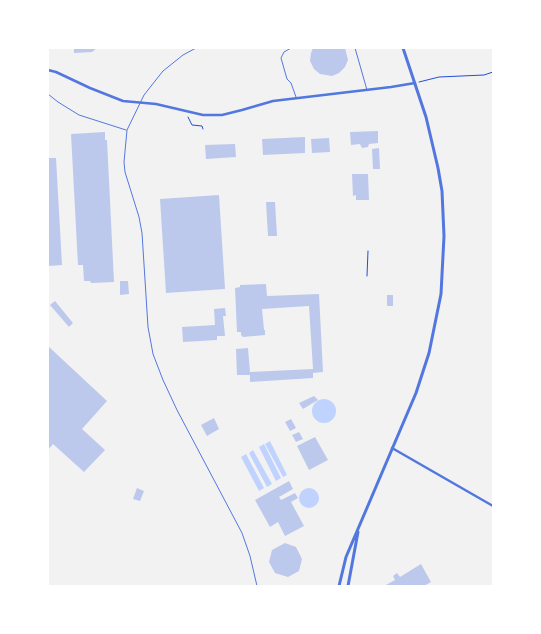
<!DOCTYPE html>
<style>
body{margin:0}
#map{position:relative;width:541px;height:634px;overflow:hidden;background:#f2f2f2;font-family:"PT Sans",sans-serif}
canvas{display:block}
.frame{position:absolute;inset:0;border:49px solid #fff;pointer-events:none}
</style>
<div id="map">
<canvas width="541" height="634"></canvas>
<div class="frame"></div>
</div>
<script>
const c = document.querySelector('canvas').getContext('2d');
c.lineJoin = 'round';
function paint(path, color) { c.fillStyle = color; c.fill(path, 'evenodd'); }
const shape = rows => new Path2D(rows.map(r => 'M' + r).join(''));
function stroke(path, color, width, dash) { c.strokeStyle = color; c.lineWidth = width; c.lineCap = dash ? 'butt' : 'round'; c.setLineDash(dash || []); c.stroke(path); }
const water = shape([
 '312 411a12 12 0 1 1 24 0a12 12 0 1 1-24 0Z',
 [270,441,287,475,283,477,265,444],
 [264,444,281,478,276,481,259,447],
 [253,450,272,484,267,487,249,453],
 [246,454,264,488,259,491,241,457],
 '299 498a10 10 0 1 1 20 0a10 10 0 1 1-20 0Z'
]);
const building = shape([
 [74,48,97,48,92,52,74,53],
 [313,48,345,48,348,60,345,67,339,73,332,76,320,74,314,69,310,61,311,53],
 [378,131,378,143,369,144,368,147,362,148,360,144,351,145,350,132],
 [105,132,105,140,107,140,114,282,91,283,90,281,84,281,83,265,78,265,71,134],
 [305,137,305,153,263,155,262,139],
 [329,138,330,152,312,153,311,139],
 [235,144,236,157,206,159,205,145],
 [379,148,380,169,373,169,372,149],
 [48,158,56,158,62,265,48,266],
 [352,174,368,174,369,200,356,200,356,195,353,196],
 [219,195,225,289,166,293,160,199],
 [266,202,275,202,277,236,268,236],
 [120,281,128,281,129,294,120,295],
 [266,284,267,296,319,294,323,372,313,373,313,378,250,382,250,375,237,375,236,349,248,348,250,372,313,369,309,306,262,309,264,330,265,330,265,335,243,337,241,335,241,332,237,332,235,288,240,287,240,285],
 [387,295,393,295,393,306,387,306],
 [55,301,73,323,69,327,50,305],
 [225,308,226,316,223,316,225,336,217,336,217,340,183,342,182,327,215,325,214,309],
 [48,346,107,401,82,429,105,450,84,472,53,444,48,450],
 [314,396,318,400,303,409,299,403],
 [214,418,219,429,207,436,201,425],
 [291,419,296,428,290,431,285,422],
 [299,432,303,439,296,442,292,435],
 [315,437,328,460,309,470,297,446],
 [289,481,293,489,279,497,281,500,295,493,298,498,291,502,304,526,285,536,278,522,270,527,255,500],
 [137,488,144,491,140,501,133,499],
 [285,543,296,547,302,559,299,571,288,577,275,573,269,562,272,550],
 [421,564,431,582,424,586,384,586,395,580,393,576,397,573,400,577]
]);
const path = shape([
 [419,82,439,77,484,75,493,72],
 [188,117,192,125,202,126,203,129],
 [367,276,368,251]
]);
const service = shape([
 [196,48,183,55,163,71,144,95,127,130,124,162,125,172,139,217,142,233,148,327,153,354,163,380,177,410,242,533,250,556,257,586],
 [291,48,284,52,281,58,287,79,291,83,296,97],
 [355,48,367,90],
 [48,94,58,102,79,115,126,130]
]);
const minor = shape([
 [48,70,56,72,90,88,123,101,156,104,203,115,222,115,242,110,273,101,391,87,415,83],
 [392,448,493,506]
]);
const tertiary = shape([
 [339,586,346,557,416,393,429,353,441,294,444,236,442,191,438,168,426,117,403,48],
 [348,586,358,532]
]);
paint(water, '#bfd3fe');
paint(building, '#bdc9ec');
stroke(path, '#1d4ed8', 1);
stroke(service, '#5277de', 1);
stroke(minor, '#5277de', 2.5);
stroke(tertiary, '#5277de', 3);
</script>
